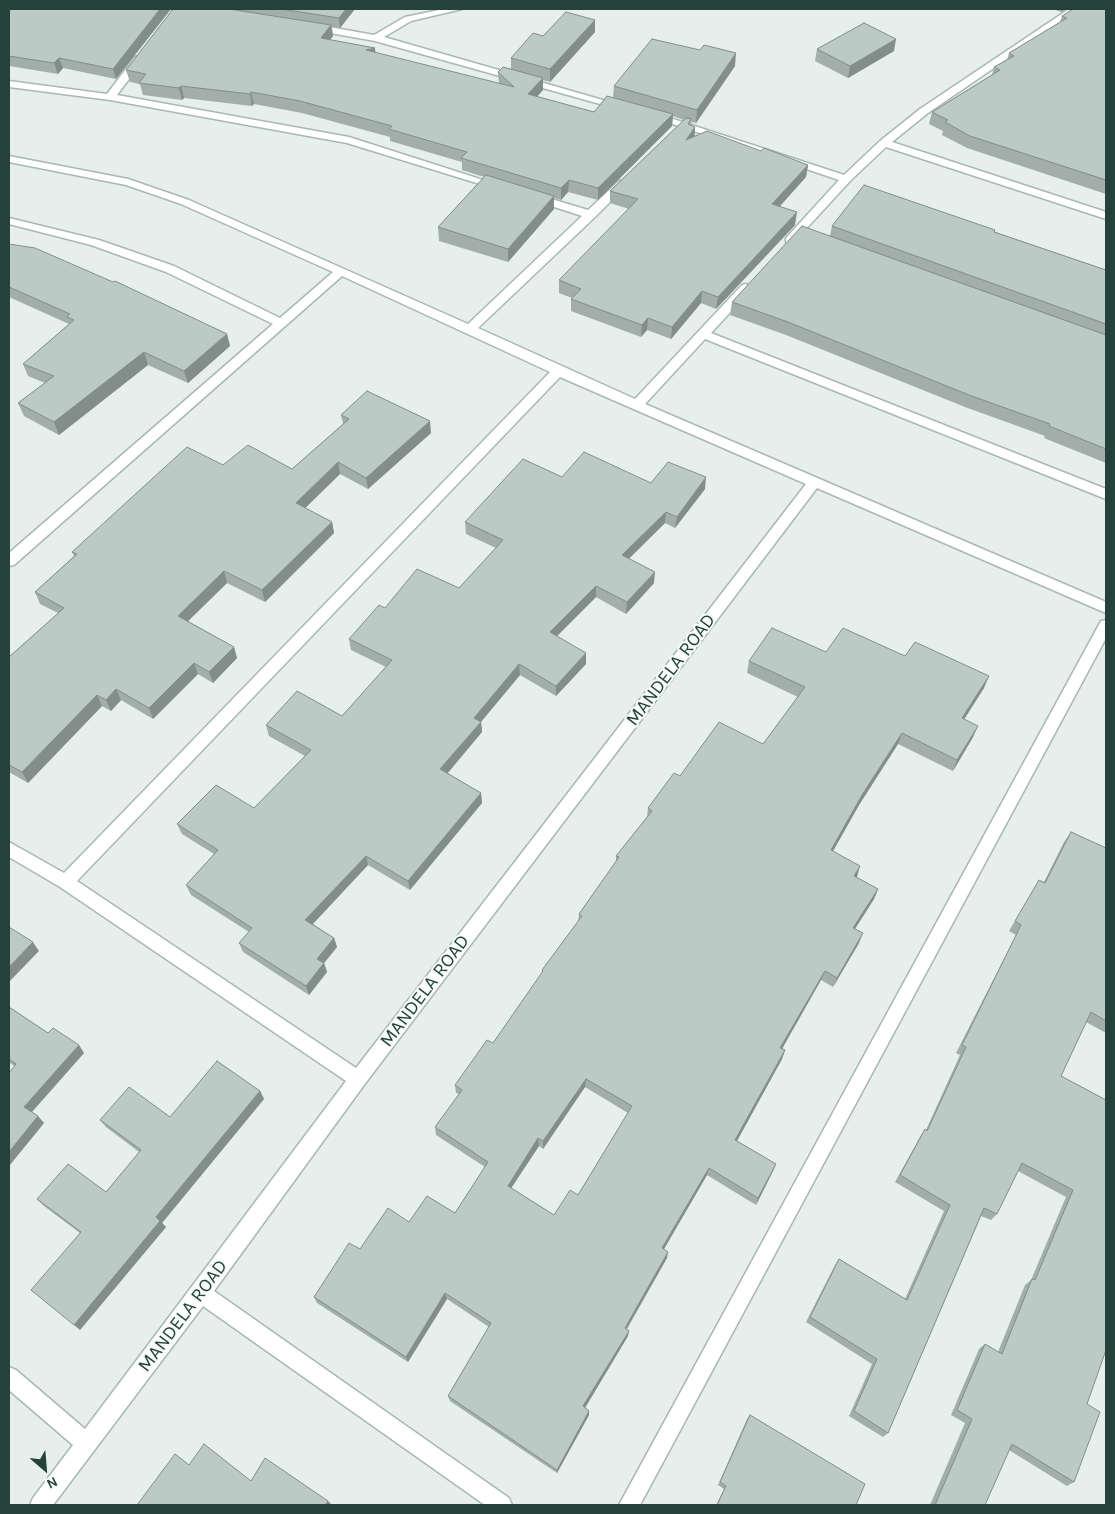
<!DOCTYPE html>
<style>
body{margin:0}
#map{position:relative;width:1115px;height:1514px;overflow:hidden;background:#e6efeb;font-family:Karla,sans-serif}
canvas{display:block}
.frame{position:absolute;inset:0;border:10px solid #24423a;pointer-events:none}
.north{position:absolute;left:20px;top:1444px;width:50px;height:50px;-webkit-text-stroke:4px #f7fbf9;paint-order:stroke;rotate:153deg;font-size:14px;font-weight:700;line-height:20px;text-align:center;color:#24423a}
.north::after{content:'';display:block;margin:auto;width:18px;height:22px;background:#24423a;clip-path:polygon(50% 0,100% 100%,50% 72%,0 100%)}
</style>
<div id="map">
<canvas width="1115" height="1514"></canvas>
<div class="frame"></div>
<div class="north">N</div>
</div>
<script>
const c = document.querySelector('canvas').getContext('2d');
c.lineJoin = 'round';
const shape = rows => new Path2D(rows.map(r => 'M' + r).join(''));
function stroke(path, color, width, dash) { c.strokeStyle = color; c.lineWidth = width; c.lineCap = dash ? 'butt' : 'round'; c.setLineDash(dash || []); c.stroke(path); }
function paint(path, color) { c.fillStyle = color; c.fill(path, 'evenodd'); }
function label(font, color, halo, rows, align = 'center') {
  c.font = font + ' Karla,sans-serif'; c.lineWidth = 4; c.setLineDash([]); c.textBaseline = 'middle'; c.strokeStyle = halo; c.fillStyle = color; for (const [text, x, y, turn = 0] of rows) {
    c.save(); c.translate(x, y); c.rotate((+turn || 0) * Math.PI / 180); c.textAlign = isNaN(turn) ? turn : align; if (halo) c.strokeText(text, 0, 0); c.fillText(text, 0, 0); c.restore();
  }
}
const minor = shape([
 [444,9,462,9,411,21,384,37,627,107,618,109,375,41,313,30,308,27,313,24,374,35,405,17,444,9],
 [1069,9,1080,9,928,113,892,142,1106,212,1106,219,886,147,850,181,794,242,790,243,786,242,786,238,839,180,649,116,650,114,658,114,844,175,880,141,920,109,1069,9],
 [139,56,144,59,117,95,349,137,505,187,504,189,496,189,347,143,110,100,9,87,9,81,107,94,135,57,139,56],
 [9,156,128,179,189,200,468,324,582,216,530,199,530,195,538,195,588,210,619,181,627,181,627,185,595,217,478,328,635,399,742,285,746,284,752,288,750,291,711,333,1106,489,1106,499,705,339,645,404,1106,602,1106,613,817,488,364,1085,214,1291,509,1498,512,1505,485,1505,203,1306,53,1505,30,1505,33,1498,73,1445,9,1390,9,1367,16,1370,85,1429,346,1081,60,887,9,857,9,842,64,873,550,372,342,276,14,565,9,566,9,553,273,324,166,272,91,245,9,224,9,218,99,240,174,266,280,318,333,272,181,204,126,185,9,162,9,156],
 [560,377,806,484,356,1068,77,881,560,377],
 [1106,620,1106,638,640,1505,619,1505,1101,621,1106,620]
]);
const wall = shape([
 [9,9,171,9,116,79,63,68,58,74,9,66],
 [173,9,355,9,340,28,332,27,333,36,330,40,375,48,375,53,499,84,498,72,511,69,511,58,543,36,595,32,550,82,543,80,543,90,537,97,594,112,613,97,614,86,735,66,696,123,691,122,691,125,695,127,695,136,761,151,808,165,806,177,780,206,795,225,716,309,701,303,671,339,647,330,641,337,571,311,571,299,572,298,559,293,559,280,629,209,610,203,610,191,684,120,673,116,672,126,598,200,568,192,561,200,554,198,554,209,508,262,439,241,438,227,484,177,462,170,462,162,390,141,390,137,302,113,254,104,252,106,184,98,182,100,143,95,140,84,130,82,126,70],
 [1053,9,1066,9,1061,12],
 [1106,9,1106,194,967,148,942,135,943,131,929,124,932,112,992,75,994,67,1007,60,1009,53,1060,22,1062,16],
 [817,49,894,51,848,78,815,61],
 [832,226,995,230,995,232,1106,270,1106,463,1044,438,1045,436,965,407,786,335,730,315,732,302,830,236],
 [9,242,10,244,227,334,230,346,188,383,148,365,59,435,24,416,18,403,45,383,28,376,23,364,69,324,9,297],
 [341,415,431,433,368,489,340,474,305,508,332,522,334,533,265,602,227,583,188,621,234,647,237,658,213,683,198,674,153,719,121,700,111,711,102,706,28,783,9,772,9,657,58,613,40,604,35,592,74,556,72,552,223,465,292,469,343,424],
 [562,477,651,483,705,489,675,528,665,523,629,559,654,583,626,614,596,597,557,636,586,664,556,696,520,675,481,722,482,732,447,773,481,793,482,803,410,890,368,865,313,924,334,938,337,947,324,963,327,972,309,995,243,952,239,943,249,932,191,895,186,885,214,854,182,834,177,824,254,808,305,756,269,736,266,725,342,716,386,667,351,650,349,639,385,608,459,588,496,548,466,534,465,522],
 [826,652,905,656,984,688,964,719,973,737,953,771,898,744,859,805,833,851,856,877,878,889,874,899,855,929,859,943,833,987,821,980,782,1048,785,1050,782,1059,737,1141,776,1164,773,1171,756,1205,707,1175,664,1249,667,1258,627,1329,628,1336,585,1408,589,1411,589,1415,557,1473,450,1401,448,1396,489,1327,447,1299,408,1362,317,1303,314,1297,360,1249,409,1222,455,1213,485,1167,436,1135,435,1127,459,1094,456,1093,455,1085,493,1043,542,973,542,970,578,922,579,914,616,862,616,856,647,817,648,808,680,776,763,744,798,697,747,673,749,661],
 [585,1087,628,1113,578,1195,554,1215,511,1188,539,1146,543,1149],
 [1071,832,1106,848,1106,1033,1086,1022,1061,1076,1106,1100,1087,1404,1074,1482,1067,1486,1009,1450,985,1505,930,1505,965,1423,951,1415,979,1349,985,1344,998,1352,1025,1285,1031,1280,1066,1197,1018,1171,997,1214,991,1220,981,1216,888,1433,883,1437,849,1416,872,1364,806,1322,835,1265,839,1259,905,1299,944,1211,895,1182,920,1137,925,1129,926,1130,960,1055,956,1053,1016,935,1009,931,1039,880,1044,882,1064,842],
 [9,1007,48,1033,84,1053,32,1112,44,1123,9,1166,14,1066,9,1062],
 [260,1091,264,1099,162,1223,166,1227,80,1330,80,1233,44,1206,37,1199,106,1192,139,1152,106,1127,100,1120,170,1117],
 [750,1415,856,1505,716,1505,724,1489,718,1485,747,1419]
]);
const shadedWall = shape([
 [160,9,171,9,116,79,113,69],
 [346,9,355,9,340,28,339,18],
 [1062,9,1066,9,1061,12],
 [595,20,595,32,550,82,550,69],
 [331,25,333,36,322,50,321,38],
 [896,39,894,51,848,78,850,66],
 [375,48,376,59,366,50],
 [736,53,735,66,696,123,697,110],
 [59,58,63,68,58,74,54,63],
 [543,78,543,90,528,106,528,94],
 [181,86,184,98,182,100,179,88],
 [251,92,254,104,252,106,250,94],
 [673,114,672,126,598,200,598,188],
 [695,127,694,139,686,140],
 [808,165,806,177,771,216,772,204],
 [569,180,568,192,561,200,561,188],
 [554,196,554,209,508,262,508,249],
 [797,212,795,225,716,309,718,297],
 [702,291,701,303,671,339,672,327],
 [648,318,647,330,641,337,642,325],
 [227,334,230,346,188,383,184,371],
 [144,352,148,365,59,435,54,422],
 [430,421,431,433,368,489,366,478],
 [338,462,340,474,298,515,296,503],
 [706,477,705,489,675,528,677,517],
 [666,512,665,523,621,566,622,555],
 [332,522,334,533,265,602,262,590],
 [224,571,227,583,182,627,178,616],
 [655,572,654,583,626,614,627,602],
 [596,586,596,597,550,643,550,632],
 [234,647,237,658,213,683,209,672],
 [586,653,586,664,556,696,556,686],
 [194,663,198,674,153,719,149,708],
 [519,664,520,675,475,729,474,718],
 [989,676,984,688,958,729,962,718],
 [116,689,121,700,111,711,106,700],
 [97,695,102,706,28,783,22,772],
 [481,722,482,732,442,780,440,769],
 [978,726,973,737,953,771,957,760],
 [902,733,898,744,859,805,828,860,831,850,862,795],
 [481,793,482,803,410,890,408,881],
 [366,856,368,865,308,929,305,920],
 [860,866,857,877,850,886,854,876],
 [878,889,874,899,849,938,853,928],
 [863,933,859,943,833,987,837,978],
 [334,938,337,947,320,968,317,959],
 [33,942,39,951,9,982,9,967],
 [324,963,327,972,309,995,306,986],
 [825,971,821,980,778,1056,780,1048],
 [79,1045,84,1053,30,1114,24,1107],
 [785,1050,782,1059,733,1148,735,1140],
 [586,1079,585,1087,543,1149,543,1141],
 [260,1091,264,1099,162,1223,166,1227,80,1330,74,1325,156,1217],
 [38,1116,44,1123,9,1166,9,1152],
 [538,1138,539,1146,508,1193,508,1186],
 [776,1164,773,1171,756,1205,758,1198],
 [709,1168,707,1175,661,1254,662,1248],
 [668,1252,667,1258,624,1333,625,1328],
 [445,1293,447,1299,408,1362,406,1357],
 [629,1331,628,1336,583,1411,583,1406],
 [589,1411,589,1415,557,1473,557,1470],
 [328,1501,332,1505,325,1505]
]);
const building = shape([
 [9,9,160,9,113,69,59,58,54,63,9,56,9,9],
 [173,9,229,9,331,25,321,38,375,48,366,50,514,87,498,72,503,67,543,78,528,94,594,112,607,96,673,114,598,188,569,180,561,188,461,158,467,152,389,129,392,126,300,101,251,92,250,94,181,86,179,88,139,83,146,74,126,70,173,9],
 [281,9,346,9,339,18,281,9],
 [1073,9,1106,9,1106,180,970,136,945,122,948,120,932,112,1000,70,994,67,1014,56,1009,53,1067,18,1062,16,1073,9],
 [566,12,595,20,550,69,511,58,533,33,543,36,566,12],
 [864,23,896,39,850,66,817,49,864,23],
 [652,39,700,50,704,45,736,53,697,110,614,86,652,39],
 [686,118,691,119,688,124,695,127,686,140,707,131,761,151,764,148,808,165,772,204,797,212,718,297,702,291,672,327,648,318,642,325,571,299,581,289,559,280,638,199,610,191,686,118],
 [486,175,554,196,508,249,438,227,486,175],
 [864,185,995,230,994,232,1106,270,1106,324,832,226,864,185],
 [802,226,1106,335,1106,449,1049,426,1050,424,969,395,788,322,732,302,802,226],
 [9,244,35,248,113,282,115,281,227,334,184,371,144,352,54,422,18,403,54,376,23,364,74,320,67,317,70,314,9,287,9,244],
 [367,391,430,421,366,478,338,462,296,503,332,522,262,590,224,571,178,616,234,647,209,672,194,663,149,708,116,689,106,700,97,695,22,772,9,765,9,657,64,608,35,592,77,554,72,552,187,447,223,465,248,445,292,469,349,419,341,415,367,391],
 [584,452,651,483,668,462,706,477,677,517,666,512,622,555,655,572,627,602,596,586,550,632,586,653,556,686,519,664,474,718,481,722,440,769,481,793,408,881,366,856,305,920,334,938,317,959,324,963,306,986,239,943,252,928,186,885,218,850,177,824,216,785,254,808,311,750,266,725,297,691,342,716,392,660,349,639,379,605,385,608,417,569,459,588,503,540,465,522,523,459,562,477,584,452],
 [772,628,826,652,843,628,905,656,915,642,989,676,962,718,978,726,957,760,902,733,862,795,831,850,860,866,854,876,878,889,853,928,863,933,837,978,825,971,780,1048,785,1050,735,1140,776,1164,758,1198,709,1168,662,1248,668,1252,625,1328,629,1331,583,1406,589,1411,557,1470,448,1396,491,1323,445,1293,406,1357,314,1297,349,1243,360,1249,388,1208,409,1222,427,1196,455,1213,488,1162,435,1127,462,1090,455,1085,487,1040,493,1043,543,971,542,970,582,916,579,914,619,857,616,856,652,811,648,808,674,773,680,776,719,722,763,744,805,687,749,661,772,628],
 [586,1079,632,1106,578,1195,570,1190,554,1215,508,1186,538,1138,543,1141,586,1079],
 [1071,832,1106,848,1106,1021,1091,1012,1061,1076,1106,1100,1106,1350,1087,1404,1100,1412,1074,1482,1012,1444,985,1505,935,1505,972,1419,957,1410,985,1344,1002,1354,1032,1279,1035,1280,1073,1190,1022,1163,997,1214,984,1208,888,1433,854,1411,877,1359,810,1317,839,1259,907,1300,950,1205,900,1175,925,1129,927,1131,966,1047,962,1045,1021,925,1015,921,1039,880,1045,883,1071,832],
 [9,927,33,942,9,967,9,927],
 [9,1007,48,1033,53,1028,79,1045,24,1107,38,1116,9,1152,9,1073,16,1064,9,1059,9,1007],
 [217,1061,260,1091,156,1217,160,1221,74,1325,31,1290,81,1232,37,1199,68,1164,106,1192,141,1150,100,1120,129,1087,170,1117,217,1061],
 [750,1415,865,1484,856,1505,717,1505,726,1486,720,1482,750,1415],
 [204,1444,251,1481,265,1458,328,1501,325,1505,137,1505,175,1454,189,1465,204,1444]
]);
const streetNames = [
 ["MANDELA ROAD",671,670,-53],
 ["MANDELA ROAD",425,991,-53],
 ["MANDELA ROAD",183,1316,-53]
];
stroke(minor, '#a8b8b2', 3);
paint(minor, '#fff');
paint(wall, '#a1aea9');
paint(shadedWall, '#838d89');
paint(building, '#bbcac4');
stroke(building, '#838d89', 1);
label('19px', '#24423a', '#f7fbf9', streetNames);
</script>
